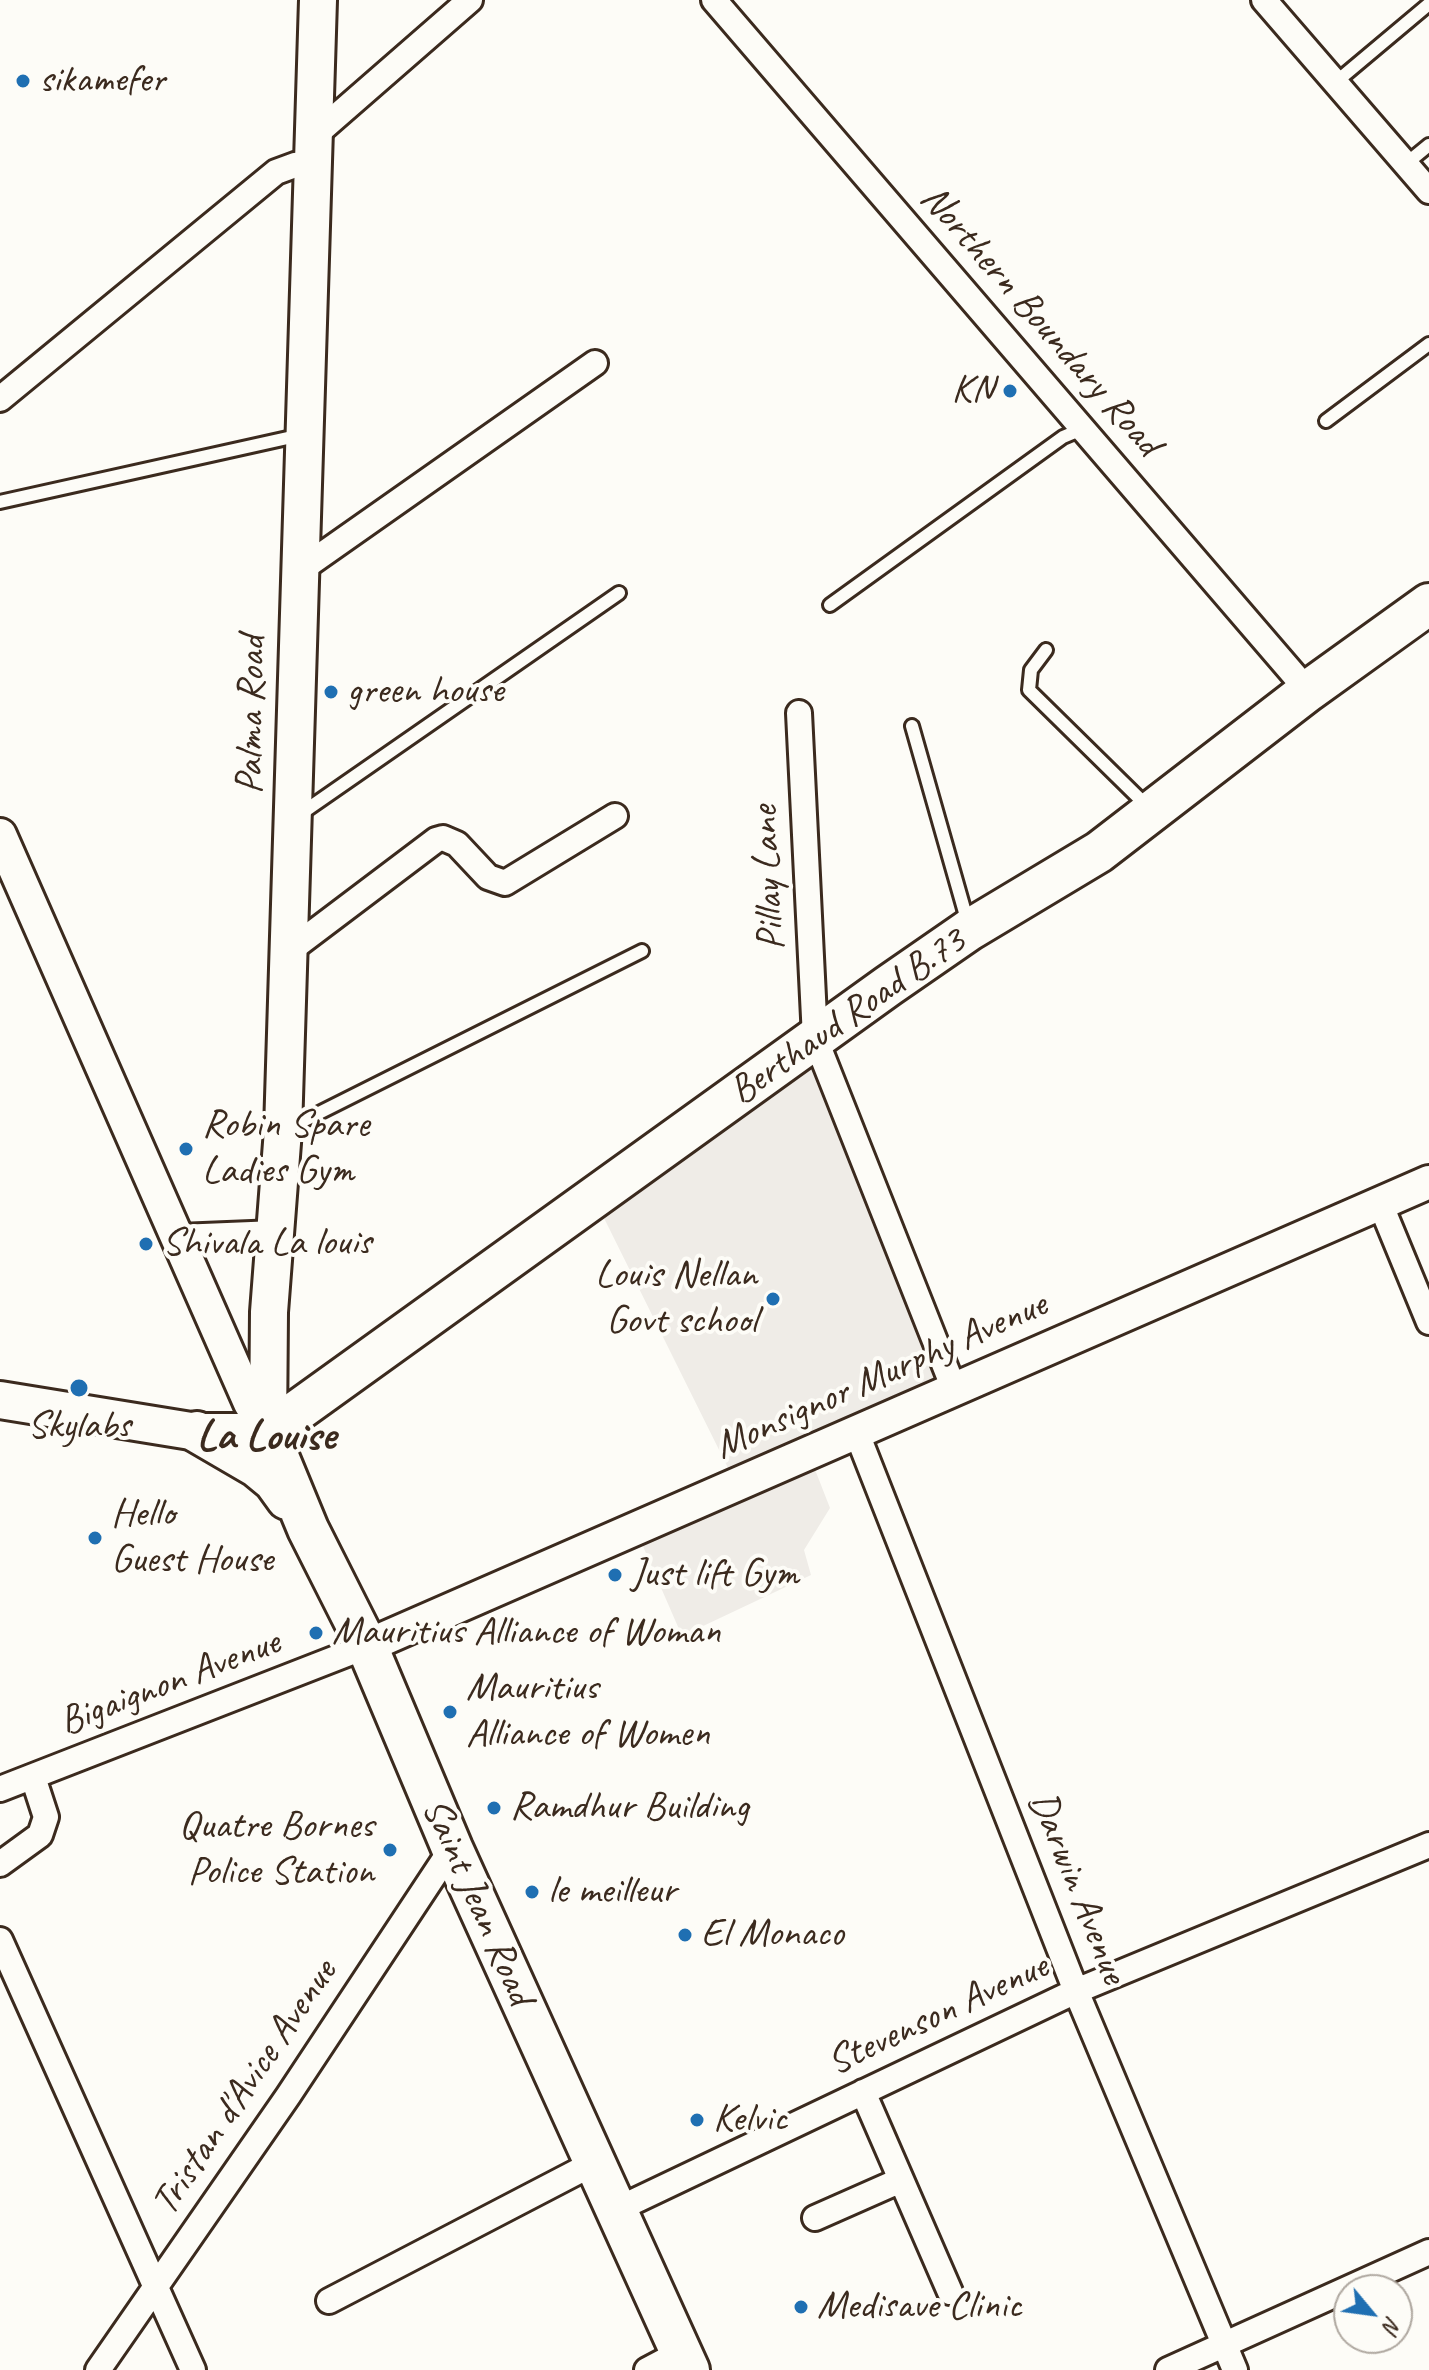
<!DOCTYPE html>
<style>
body{margin:0}
#map{position:relative;width:1429px;height:2370px;overflow:hidden;background:#fdfcf7;font-family:Caveat,sans-serif}
canvas{display:block}
.north{position:absolute;left:1333px;top:2274px;width:80px;height:80px;box-sizing:border-box;background:#fdfcf7;border:2px solid #afa8a0;border-radius:50%;rotate:119deg;font-size:22px;font-weight:700;line-height:32px;text-align:center;color:#3b2a1e}
.north::after{content:'';display:block;margin:auto;width:28px;height:36px;background:#1f6fb2;clip-path:polygon(50% 0,100% 100%,50% 72%,0 100%)}
</style>
<div id="map">
<canvas width="1429" height="2370"></canvas>
<div class="north">N</div>
</div>
<script>
const c = document.querySelector('canvas').getContext('2d');
c.lineJoin = 'round';
function paint(path, color) { c.fillStyle = color; c.fill(path, 'evenodd'); }
const shape = rows => new Path2D(rows.map(r => 'M' + r).join(''));
function stroke(path, color, width, dash) { c.strokeStyle = color; c.lineWidth = width; c.lineCap = dash ? 'butt' : 'round'; c.setLineDash(dash || []); c.stroke(path); }
function label(font, color, halo, rows, align = 'center') {
  c.font = font + ' Caveat,sans-serif'; c.lineWidth = 8; c.setLineDash([]); c.textBaseline = 'middle'; c.strokeStyle = halo; c.fillStyle = color; for (const [text, x, y, turn = 0] of rows) {
    c.save(); c.translate(x, y); c.rotate((+turn || 0) * Math.PI / 180); c.textAlign = isNaN(turn) ? turn : align; if (halo) c.strokeText(text, 0, 0); c.fillText(text, 0, 0); c.restore();
  }
}
const built = shape([
 [809,1058,939,1391,733,1478,598,1206],
 [814,1467,830,1508,804,1550,811,1575,682,1636,642,1544]
]);
const service = shape([
 [1336,82,1429,4],
 [1407,163,1429,145],
 [1326,421,1429,344],
 [0,502,301,435],
 [830,605,1063,437,1082,429],
 [1046,650,1031,670,1029,690,1149,808],
 [912,726,968,923],
 [299,815,619,593],
 [287,1129,642,951]
]);
const minor = shape([
 [714,0,1308,691],
 [1264,0,1429,191],
 [314,136,470,0],
 [0,399,276,172,295,165,315,163],
 [299,571,595,363],
 [799,713,815,1038,954,1389],
 [289,951,436,840,443,838,457,844,488,877,505,883,615,816],
 [1380,1203,1429,1322],
 [179,1237,276,1233],
 [856,1431,1076,1991,1235,2370],
 [0,1789,367,1646],
 [0,1864,40,1835,46,1817,33,1777],
 [0,1940,193,2370],
 [863,2092,950,2292],
 [618,2209,1076,1991,1429,1845],
 [815,2218,901,2180],
 [329,2301,596,2162],
 [98,2370,288,2096,452,1848],
 [647,2370,681,2352],
 [1168,2370,1429,2252]
]);
const tertiary = shape([
 [0,835,250,1403,268,1432],
 [367,1646,1429,1182]
]);
const secondary = shape([
 [0,1400,197,1432,268,1432,269,1312,283,1130,318,0]
]);
const primary = shape([
 [197,1432,257,1467,274,1481,287,1499],
 [689,2370,452,1848,367,1646,308,1529,268,1432,888,986,969,930,1099,852,1308,691,1429,604]
]);
const markers = [
 [23,81,8,"#1f6fb2"],
 [1010,391,8,"#1f6fb2"],
 [331,692,8,"#1f6fb2"],
 [186,1149,8,"#1f6fb2"],
 [146,1244,8,"#1f6fb2"],
 [773,1299,8,"#1f6fb2"],
 [79,1388,10,"#1f6fb2"],
 [95,1538,8,"#1f6fb2"],
 [615,1575,8,"#1f6fb2"],
 [316,1633,8,"#1f6fb2"],
 [450,1712,8,"#1f6fb2"],
 [494,1808,8,"#1f6fb2"],
 [390,1850,8,"#1f6fb2"],
 [532,1892,8,"#1f6fb2"],
 [685,1935,8,"#1f6fb2"],
 [697,2120,8,"#1f6fb2"],
 [801,2307,8,"#1f6fb2"]
];
const poiNames = [
 ["sikamefer",39,81],
 ["KN",994,391,"right"],
 ["green house",347,692],
 ["Robin Spare",202,1126],
 ["Ladies Gym",202,1172],
 ["Shivala La louis",162,1244],
 ["Louis Nellan",757,1276,"right"],
 ["Govt school",757,1322,"right"],
 ["Skylabs",79,1427,"center"],
 ["Hello",111,1515],
 ["Guest House",111,1561],
 ["Just lift Gym",631,1575],
 ["Mauritius Alliance of Woman",332,1633],
 ["Mauritius",466,1689],
 ["Alliance of Women",466,1735],
 ["Ramdhur Building",510,1808],
 ["Quatre Bornes",374,1827,"right"],
 ["Police Station",374,1873,"right"],
 ["le meilleur",548,1892],
 ["El Monaco",701,1935],
 ["Kelvic",713,2120],
 ["Medisave Clinic",817,2307]
];
const streetNames = [
 ["Northern Boundary Road",1040,321,49],
 ["Palma Road",252,715,-89],
 ["Pillay Lane",769,878,-93],
 ["Berthaud Road B.73",848,1017,-35],
 ["Monsignor Murphy Avenue",881,1376,-24],
 ["Bigaignon Avenue",170,1683,-21],
 ["Darwin Avenue",1077,1888,68],
 ["Saint Jean Road",477,1902,66],
 ["Stevenson Avenue",938,2015,-25],
 ["Tristan d'Avice Avenue",245,2088,-56]
];
const quarterNames = [
 ["La Louise",266,1437]
];
paint(built, '#efece7');
stroke(service, '#3b2a1e', 18);
stroke(minor, '#3b2a1e', 30);
stroke(tertiary, '#3b2a1e', 38);
stroke(secondary, '#3b2a1e', 42);
stroke(primary, '#3b2a1e', 46);
stroke(service, '#fdfcf7', 12);
stroke(minor, '#fdfcf7', 24);
stroke(tertiary, '#fdfcf7', 32);
stroke(secondary, '#fdfcf7', 36);
stroke(primary, '#fdfcf7', 40);
for (const [x, y, r, color] of markers) { const dot = new Path2D(); dot.arc(x, y, r, 0, 2 * Math.PI); c.fillStyle = color; c.fill(dot); stroke(dot, '#fdfcf7', 3); }
label('40px', '#3b2a1e', '#fdfcf7', poiNames, 'left');
label('40px', '#3b2a1e', '#fdfcf7', streetNames);
label('bold 44px', '#3b2a1e', '#fdfcf7', quarterNames);
</script>
